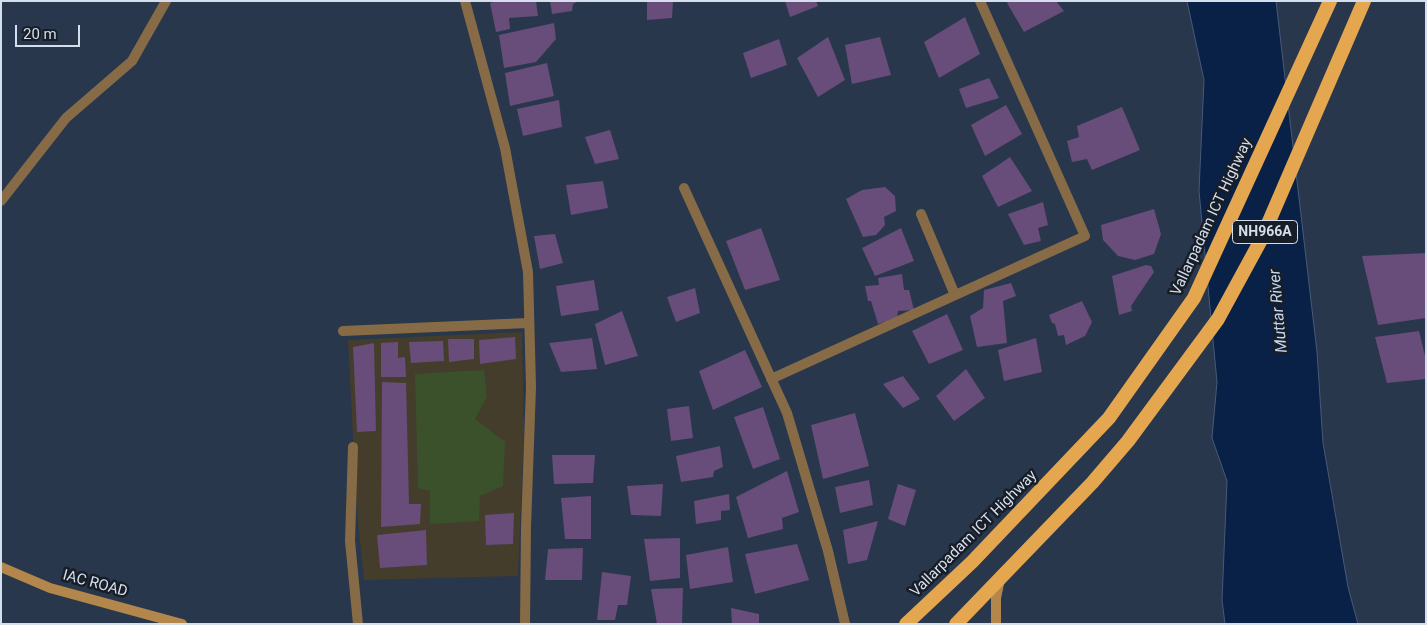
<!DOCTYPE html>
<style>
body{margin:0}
#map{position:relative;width:1427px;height:625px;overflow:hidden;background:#28374c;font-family:Roboto,sans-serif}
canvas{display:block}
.frame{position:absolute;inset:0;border:2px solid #d5deec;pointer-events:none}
.scale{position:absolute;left:15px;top:25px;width:65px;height:22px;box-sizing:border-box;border:2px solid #d5deec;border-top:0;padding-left:6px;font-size:15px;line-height:18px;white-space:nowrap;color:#d5deec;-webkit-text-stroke:4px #171e27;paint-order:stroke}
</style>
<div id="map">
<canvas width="1427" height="625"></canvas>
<div class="frame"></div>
<div class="scale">20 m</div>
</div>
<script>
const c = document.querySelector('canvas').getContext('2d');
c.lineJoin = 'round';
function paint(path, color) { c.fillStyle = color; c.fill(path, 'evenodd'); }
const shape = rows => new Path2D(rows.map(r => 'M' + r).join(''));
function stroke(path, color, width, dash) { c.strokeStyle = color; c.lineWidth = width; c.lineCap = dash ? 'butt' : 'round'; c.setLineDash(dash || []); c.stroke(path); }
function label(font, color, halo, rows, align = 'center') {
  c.font = font + ' Roboto,sans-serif'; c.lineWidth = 5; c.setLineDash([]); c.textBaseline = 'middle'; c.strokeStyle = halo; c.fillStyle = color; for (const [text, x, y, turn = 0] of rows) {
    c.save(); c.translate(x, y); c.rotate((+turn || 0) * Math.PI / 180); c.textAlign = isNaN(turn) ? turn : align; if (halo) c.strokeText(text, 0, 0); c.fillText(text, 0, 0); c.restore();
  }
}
const education = shape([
 [522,332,524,430,518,576,364,580,357,513,348,340]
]);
const green = shape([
 [484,370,487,397,475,419,505,442,503,486,480,496,479,521,430,524,430,491,418,488,415,374]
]);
const water = shape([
 [1187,1,1276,1,1317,352,1323,443,1348,587,1358,624,1225,624,1222,600,1227,481,1212,438,1217,382,1199,191,1204,80,1187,1]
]);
const building = shape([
 [497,1,536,1,538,16,509,18,510,29,496,32,490,3],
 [550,1,579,1,573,4,572,11,552,14],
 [647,1,673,1,672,18,647,20],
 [785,1,816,1,818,6,790,17],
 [1009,1,1056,1,1064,11,1024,32,1007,3],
 [965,17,980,54,939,78,924,42],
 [554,23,556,39,536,62,504,68,499,35],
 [828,37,845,80,818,97,797,58],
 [880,37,891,75,852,84,845,45],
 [779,39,787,65,751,78,743,53],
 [547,63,554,96,510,106,505,73],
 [989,78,999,98,966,108,959,89],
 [559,100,562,127,523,136,517,109],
 [1006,105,1022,134,985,156,971,125],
 [1122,107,1140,150,1092,170,1087,159,1072,162,1067,141,1079,137,1077,126],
 [610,130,619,159,595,164,585,137],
 [1010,157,1032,191,998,207,982,176],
 [603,181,608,208,571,215,566,185],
 [885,187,895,196,896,211,884,217,885,225,876,235,863,237,846,199,862,190],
 [1043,202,1048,225,1038,228,1041,241,1024,245,1008,214],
 [1154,209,1161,234,1154,254,1135,260,1118,256,1103,240,1101,225],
 [761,228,780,280,745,290,726,241],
 [901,228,914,261,875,276,862,248],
 [555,234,563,263,540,269,534,236],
 [1426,253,1426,318,1378,325,1362,256],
 [1146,265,1151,266,1154,272,1131,306,1132,311,1119,315,1112,276],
 [902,274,904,290,909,290,914,310,898,311,897,318,878,324,871,301,868,301,865,286,879,285,878,278],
 [594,280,599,310,561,316,556,286],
 [1011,283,1016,296,1003,301,1007,343,977,347,970,316,983,308,984,290],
 [695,288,700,313,676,322,667,297],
 [1082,301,1092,322,1085,336,1066,345,1064,335,1058,336,1055,324,1052,323,1049,315],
 [622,311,638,356,605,365,595,324],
 [947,314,963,350,929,364,912,331],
 [1419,331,1426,360,1426,379,1387,383,1375,337],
 [515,337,516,359,480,364,479,340],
 [592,338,597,369,561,372,549,343],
 [1036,338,1042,372,1004,381,998,350],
 [448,339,474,339,474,359,449,362],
 [443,341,444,361,411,363,409,342],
 [398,342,398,358,405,357,406,377,381,377,381,343],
 [374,343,376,431,357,432,353,347],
 [745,350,762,387,713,410,699,371],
 [966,369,985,398,954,421,936,396],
 [903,376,920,399,903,408,883,384],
 [382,382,406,383,409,504,421,504,420,524,381,527],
 [689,406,693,438,671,441,667,409],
 [763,407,780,459,753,469,734,417],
 [855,413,869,466,823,479,811,425],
 [720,446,723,467,714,471,713,477,681,482,676,456],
 [552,455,595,455,593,483,554,484],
 [787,471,799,512,782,518,783,529,748,538,736,497],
 [869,480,873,505,840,513,835,487],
 [663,484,661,516,631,515,627,486],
 [898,484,916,490,905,526,888,519],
 [729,494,730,510,721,511,721,520,696,524,694,501],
 [591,496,591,539,565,539,561,498],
 [514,513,513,544,486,545,485,515],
 [878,521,867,560,848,564,843,530],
 [426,530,427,565,380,568,377,535],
 [680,538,680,578,650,581,644,539],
 [797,544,809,580,755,594,745,554],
 [728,547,733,582,690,589,686,555],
 [583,548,582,580,545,580,548,549],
 [602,572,631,576,627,605,618,605,615,620,597,620],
 [683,588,682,624,657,624,651,589],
 [731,608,759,614,759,624,732,624]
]);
const minor = shape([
 [465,1,505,148,528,272,531,387,526,527,525,624],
 [684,188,787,413,828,551,845,624],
 [1,201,66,118,132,61,166,1],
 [921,214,955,295],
 [343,331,528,323],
 [771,379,1085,236,980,1],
 [353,447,350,541,358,624]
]);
const secondary = shape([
 [1,567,50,588,182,624],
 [996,624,996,598,1000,579]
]);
const trunk = shape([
 [906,624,972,562,1109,418,1194,298,1330,1],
 [956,624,1092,483,1128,441,1218,319,1261,240,1364,1]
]);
const shields = [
 [1265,232,65]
];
const shieldNames = [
 ["NH966A",1265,232]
];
const streetNames = [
 ["Vallarpadam ICT Highway",1212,217,-65],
 ["Vallarpadam ICT Highway",974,534,-45],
 ["IAC ROAD",95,584,15]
];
const waterNames = [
 ["Muttar River",1279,311,-95]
];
paint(education, '#443d2b');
paint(green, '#3b512b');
paint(water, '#092147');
stroke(water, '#465a78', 1);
paint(building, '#684c79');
stroke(minor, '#866b46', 10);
stroke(secondary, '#b3874b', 10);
stroke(trunk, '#e4a64e', 14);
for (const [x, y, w] of shields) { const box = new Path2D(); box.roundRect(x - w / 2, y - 11.5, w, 23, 4); c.fillStyle = '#171e27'; c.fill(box); stroke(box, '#d5deec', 1); }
label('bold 14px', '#d5deec', null, shieldNames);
label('15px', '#d5deec', '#171e27', streetNames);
label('italic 16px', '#c5d6f2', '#171e27', waterNames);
</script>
